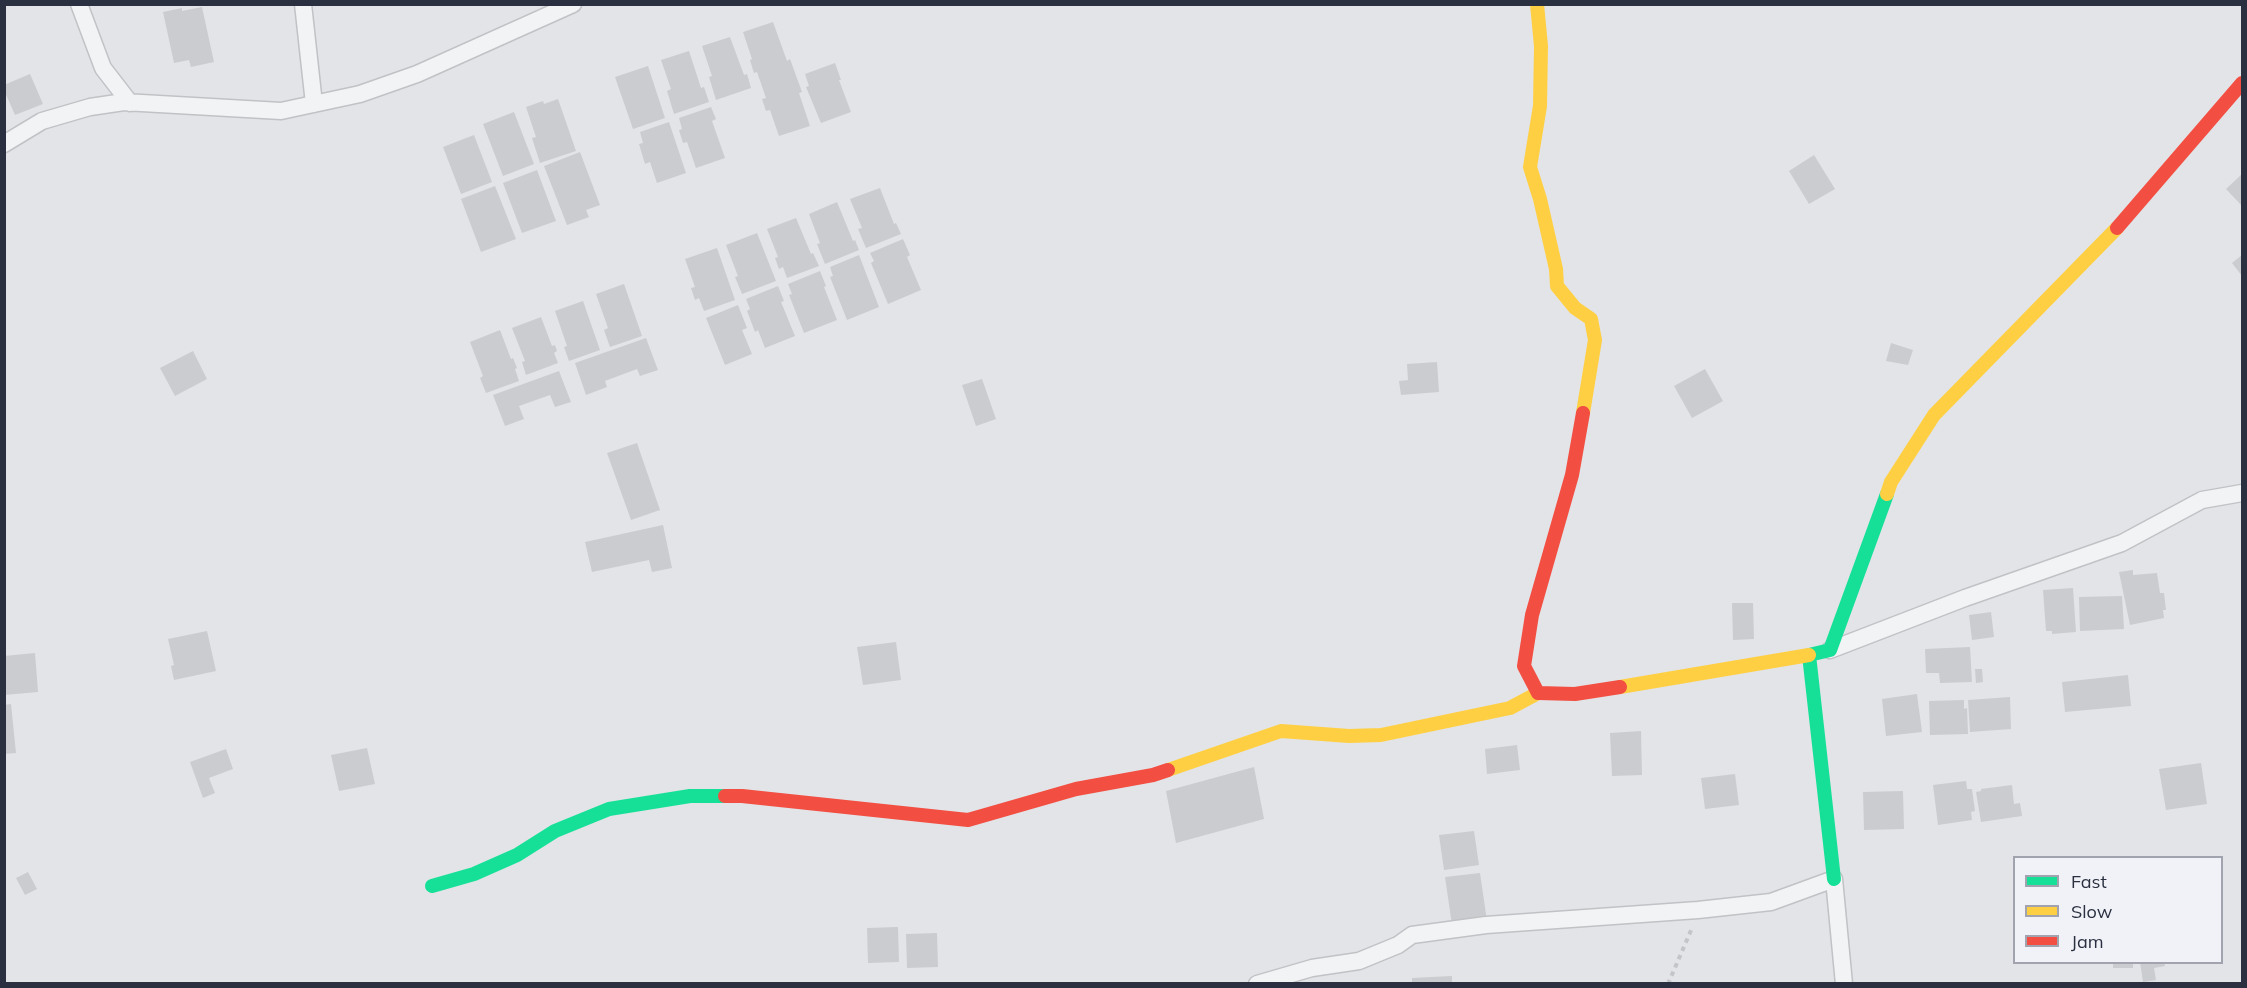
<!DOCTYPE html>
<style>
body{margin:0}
#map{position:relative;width:2247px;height:988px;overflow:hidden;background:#e3e4e7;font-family:Mulish,sans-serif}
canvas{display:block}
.frame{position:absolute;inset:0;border:6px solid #2a3040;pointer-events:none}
.legend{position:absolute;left:2013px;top:856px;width:210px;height:108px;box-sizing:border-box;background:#f1f2f7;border:2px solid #a1a4ae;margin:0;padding:8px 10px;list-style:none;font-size:18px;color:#2a3040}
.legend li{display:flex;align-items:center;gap:12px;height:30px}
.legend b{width:30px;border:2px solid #a1a4ae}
</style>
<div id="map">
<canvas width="2247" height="988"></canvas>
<div class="frame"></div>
<ul class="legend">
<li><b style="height:8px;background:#16e098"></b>Fast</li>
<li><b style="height:8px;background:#ffcf43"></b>Slow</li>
<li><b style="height:8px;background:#f24e42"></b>Jam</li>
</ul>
</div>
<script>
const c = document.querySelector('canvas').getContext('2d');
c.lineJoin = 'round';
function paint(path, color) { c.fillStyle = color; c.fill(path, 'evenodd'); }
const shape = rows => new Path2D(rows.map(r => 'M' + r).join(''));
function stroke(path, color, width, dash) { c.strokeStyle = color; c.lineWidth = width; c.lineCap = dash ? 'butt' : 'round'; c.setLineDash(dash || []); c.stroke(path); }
const building = shape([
 [202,7,214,62,191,67,189,60,174,63,163,12,182,8,182,11],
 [773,22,787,61,790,59,802,92,799,93,810,126,779,136,770,110,766,111,762,99,766,98,757,72,754,73,750,60,752,59,743,32],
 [730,37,744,75,747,74,751,88,716,100,709,77,712,76,702,46],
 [689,51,701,88,704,87,709,102,674,114,667,91,671,89,661,60],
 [835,63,841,80,839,80,851,112,821,123,806,87,809,86,805,74],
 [648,66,665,118,633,129,615,77],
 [30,74,43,104,15,115,4,90,4,85],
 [558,99,576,151,540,163,532,138,536,137,526,107,543,101,544,104],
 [711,107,716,119,712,121,725,158,696,168,687,142,683,143,679,130,682,129,679,118],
 [514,112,534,164,503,176,483,124],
 [669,122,686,173,657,183,650,162,645,164,639,144,643,143,640,132],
 [474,135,492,182,461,194,443,147],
 [580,152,600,205,586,210,589,217,567,225,544,166],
 [1814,155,1835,189,1809,204,1789,171],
 [537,170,556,221,522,233,503,183],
 [2242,174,2242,206,2226,189],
 [495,186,516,239,481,252,461,199],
 [880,188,894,224,896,223,901,234,866,248,858,229,862,228,850,199],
 [837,202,853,241,855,240,859,250,825,264,817,244,820,243,809,214],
 [796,218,811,254,813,253,819,266,787,278,783,267,779,269,775,258,778,257,767,229],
 [757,233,776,281,742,294,735,277,738,276,726,245],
 [903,239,910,255,907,257,921,290,888,304,871,263,874,261,870,253],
 [717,248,735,300,704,311,699,298,695,300,691,288,695,287,685,259],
 [859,255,879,307,847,320,830,277,833,276,830,267],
 [2242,255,2242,276,2232,263],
 [820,271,826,286,824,287,837,320,804,333,789,295,792,294,788,284],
 [624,284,642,336,610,347,604,330,608,328,596,294],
 [778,286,784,301,781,302,795,336,765,348,758,330,755,332,747,311,750,309,746,299],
 [583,301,600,350,569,361,564,347,567,346,555,311],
 [738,305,747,328,742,330,752,354,725,365,706,318],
 [541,317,552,346,555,345,557,351,554,353,558,363,526,375,522,362,525,361,512,328],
 [500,330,511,359,513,358,517,368,515,369,519,381,486,393,480,378,483,376,470,342],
 [646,338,658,370,640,376,637,369,605,381,607,387,586,395,575,363],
 [1891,343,1913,350,1908,365,1886,361],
 [193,351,207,379,175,396,160,368],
 [1437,362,1439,392,1401,395,1399,381,1408,380,1407,364],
 [1705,369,1723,401,1692,418,1674,386],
 [559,371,571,402,555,407,550,395,519,406,524,419,505,426,493,395],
 [982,379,996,419,976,426,962,385],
 [637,443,660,510,631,520,607,453],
 [663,525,672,568,652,572,649,560,592,572,585,542],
 [2133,570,2133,575,2157,573,2160,593,2164,593,2166,610,2163,610,2164,618,2130,625,2119,572],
 [2073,588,2076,632,2052,634,2052,631,2046,631,2043,590],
 [2122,596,2124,629,2080,631,2079,597],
 [1732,603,1753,603,1754,639,1733,640],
 [1991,612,1994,637,1972,640,1969,615],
 [207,631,216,671,174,680,171,666,174,665,168,639],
 [896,642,901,680,863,685,857,647],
 [1970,647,1972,682,1940,683,1939,673,1926,673,1925,649],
 [35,653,38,692,4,695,4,656],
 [1975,669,1982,669,1983,682,1976,683],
 [2128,675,2131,706,2065,712,2062,682],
 [1917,694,1922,732,1886,736,1882,699],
 [2010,697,2011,729,1970,732,1968,700],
 [1964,700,1964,709,1967,708,1968,734,1930,735,1929,701],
 [11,704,16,753,4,754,4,705],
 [1641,731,1642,775,1612,776,1610,733],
 [1517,745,1520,770,1487,774,1485,749],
 [367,748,375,784,339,791,331,755],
 [226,749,233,769,209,778,215,793,203,798,190,762],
 [2201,763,2207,804,2166,810,2159,769],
 [1254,767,1264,819,1176,843,1166,791],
 [1735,774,1739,805,1705,809,1701,778],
 [1966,781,1967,789,1972,789,1975,811,1971,812,1972,820,1938,825,1933,785],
 [2012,785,2014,804,2020,803,2022,816,1981,822,1976,792,1981,791,1981,789],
 [1903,791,1904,829,1864,830,1863,792],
 [1474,831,1479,865,1444,870,1439,835],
 [28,872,37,889,25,895,16,878],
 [1480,873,1487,921,1452,925,1445,877],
 [898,927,899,962,868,963,867,928],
 [937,933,938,967,907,968,906,934],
 [2113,962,2133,962,2133,968,2113,968],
 [2140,962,2164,962,2165,966,2154,968,2156,980,2143,982],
 [1452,976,1452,984,1412,984,1412,978]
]);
const path = shape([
 [1668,984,1692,928]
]);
const street = shape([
 [79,4,103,68,130,103],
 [303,4,314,104],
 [4,144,42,121,90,107,124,102,281,111,360,94,417,74,573,4],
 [1830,650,1965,598,2122,543,2202,500,2242,493],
 [1257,984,1312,968,1359,961,1398,945,1412,935,1486,925,1698,910,1771,902,1834,879,1844,984]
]);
const fast = shape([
 [1834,879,1809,655,1830,650,1887,494],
 [432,886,474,874,517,855,555,831,609,809,690,796,725,796]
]);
const slow = shape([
 [1537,4,1541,46,1540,106,1530,167,1540,199,1556,269,1557,286,1575,308,1591,319,1595,340,1583,413],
 [1887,494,1891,482,1934,415,2117,228],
 [1620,687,1809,655],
 [1168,770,1281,731,1349,736,1381,735,1510,708,1538,693]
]);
const jam = shape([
 [2117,228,2242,83],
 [1583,413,1572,475,1532,615,1524,666,1538,693,1575,694,1620,687],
 [725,796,742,796,968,820,1076,789,1153,775,1168,770]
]);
paint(building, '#cbcccf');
stroke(street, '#c1c2c5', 19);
stroke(path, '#c4c5c9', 4, [4.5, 4.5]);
stroke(street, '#f2f3f5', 16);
stroke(fast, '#16e098', 14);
stroke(slow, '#ffcf43', 14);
stroke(jam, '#f24e42', 14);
</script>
